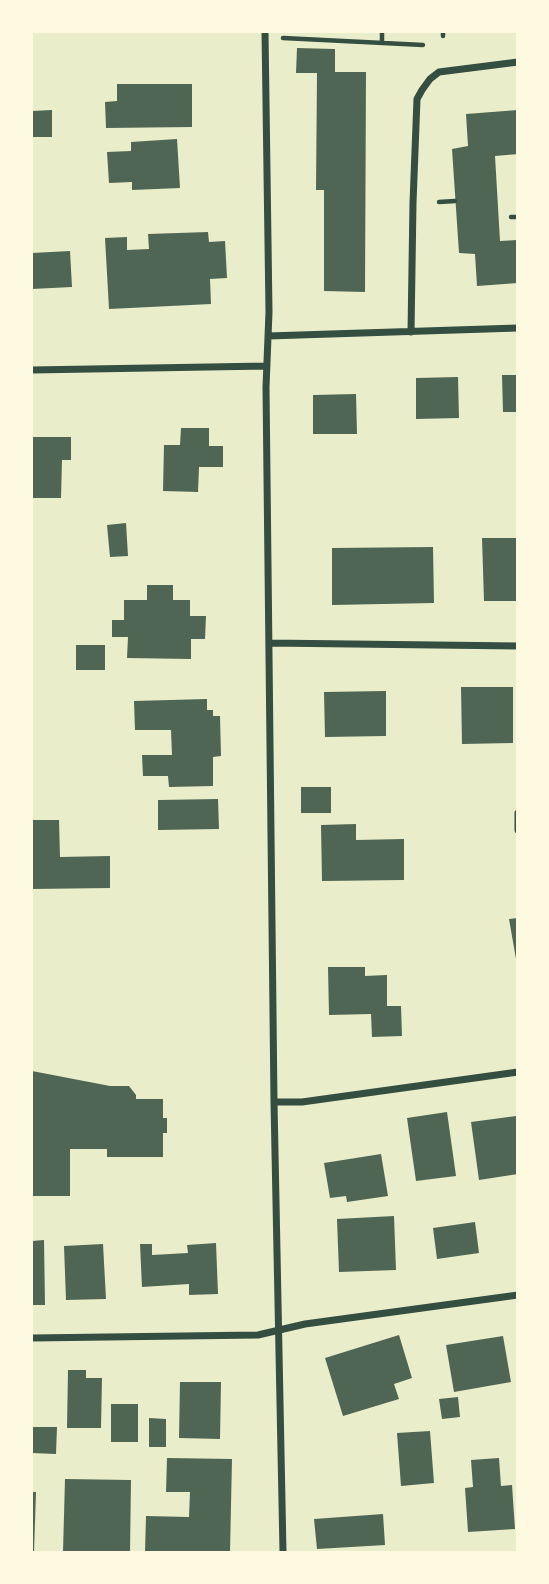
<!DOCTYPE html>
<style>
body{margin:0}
#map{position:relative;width:549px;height:1584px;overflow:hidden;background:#e9edc9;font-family:Figtree,sans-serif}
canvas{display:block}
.frame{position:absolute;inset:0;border:33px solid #fefae0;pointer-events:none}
</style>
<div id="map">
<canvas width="549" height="1584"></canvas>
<div class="frame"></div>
</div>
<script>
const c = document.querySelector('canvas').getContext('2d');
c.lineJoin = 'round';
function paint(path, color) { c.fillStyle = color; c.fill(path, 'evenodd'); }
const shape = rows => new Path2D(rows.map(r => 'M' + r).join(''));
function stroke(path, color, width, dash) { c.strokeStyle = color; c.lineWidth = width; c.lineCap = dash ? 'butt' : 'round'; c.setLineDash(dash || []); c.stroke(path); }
const building = shape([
 [297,48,335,49,335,72,366,72,365,292,324,291,324,190,316,190,317,73,296,73],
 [117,84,192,84,192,127,106,128,105,102,117,101],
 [52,110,52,137,32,137,32,111],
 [518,110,518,154,495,156,500,241,518,240,518,283,477,286,475,254,459,253,452,149,468,146,466,114],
 [177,139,180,188,132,190,132,182,109,183,107,152,131,151,131,142],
 [208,232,209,242,225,241,227,278,210,279,211,304,109,309,105,238,127,237,127,250,149,249,148,234],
 [70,251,72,287,32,289,32,253],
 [502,375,518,375,518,412,503,412],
 [458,377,459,418,416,419,416,378],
 [356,394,357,434,313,434,313,395],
 [181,428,209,428,209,446,223,446,223,467,199,467,198,492,163,491,164,445,180,445],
 [32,437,71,437,71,460,62,460,61,498,32,498],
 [126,523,128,556,110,557,107,525],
 [482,538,518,538,518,601,484,601],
 [433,547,434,603,332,605,332,548],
 [147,585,173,585,173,600,190,600,190,616,206,616,205,639,191,639,191,659,127,658,128,637,112,637,112,620,124,620,124,600,147,600],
 [76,645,105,645,105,670,76,670],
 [461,687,513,687,513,743,462,744],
 [386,691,386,736,325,737,324,692],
 [207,699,207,710,213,710,213,716,220,716,221,756,213,757,213,786,169,787,168,776,143,776,142,755,172,755,171,730,135,730,134,701],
 [301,787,331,787,331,813,301,813],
 [218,799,219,829,158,830,158,800],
 [32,820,59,820,60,857,110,856,110,888,32,889],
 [356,824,356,840,404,839,404,880,322,881,321,825],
 [518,918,518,959,516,959,509,919],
 [328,967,365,967,365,976,387,975,387,1006,401,1006,402,1036,372,1037,371,1014,329,1015],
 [32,1071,110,1086,129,1086,136,1095,136,1099,163,1099,163,1118,167,1118,167,1133,163,1133,163,1157,107,1157,107,1149,70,1149,70,1196,32,1196],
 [447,1112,456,1176,416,1181,407,1118],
 [516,1116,518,1127,518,1174,479,1180,471,1122],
 [381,1154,388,1196,347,1202,346,1196,330,1198,324,1163],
 [394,1216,396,1270,339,1272,337,1219],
 [475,1222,479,1253,437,1259,433,1228],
 [44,1240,45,1305,32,1305,32,1241],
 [216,1243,218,1294,189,1295,189,1284,142,1287,140,1244,152,1244,152,1255,188,1253,187,1245],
 [103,1244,106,1299,66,1300,64,1246],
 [399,1335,412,1378,394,1384,399,1399,343,1416,325,1358],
 [503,1336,511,1382,454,1392,446,1345],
 [68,1370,86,1370,86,1378,102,1378,101,1428,67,1428],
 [180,1382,221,1382,220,1439,179,1438],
 [458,1397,460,1417,442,1419,439,1399],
 [111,1404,138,1404,138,1442,111,1442],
 [149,1418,166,1419,166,1447,149,1447],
 [32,1427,57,1427,56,1454,32,1453],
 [430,1431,434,1483,401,1486,397,1433],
 [167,1458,232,1459,230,1552,145,1552,146,1516,189,1517,190,1492,166,1492],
 [499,1458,501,1486,512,1485,515,1529,468,1532,465,1488,473,1487,471,1460],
 [65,1479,131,1480,130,1552,63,1552],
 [32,1492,36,1492,34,1552,32,1552],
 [383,1514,385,1545,317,1549,314,1519]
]);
const path = shape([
 [443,36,443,32],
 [283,38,423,45],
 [382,43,382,32],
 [439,202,455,201],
 [511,217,518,217]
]);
const minor = shape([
 [265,32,269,312,266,387,274,1102,283,1552],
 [411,332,413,203,417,99,422,90,430,79,439,72,518,62],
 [268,336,518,328],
 [32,370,267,366],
 [269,643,518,646],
 [518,813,518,830],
 [274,1102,302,1102,518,1072],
 [32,1338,258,1335,305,1324,518,1295]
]);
paint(building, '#4f6655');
stroke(path, '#344e41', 4.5);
stroke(minor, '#344e41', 7);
</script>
